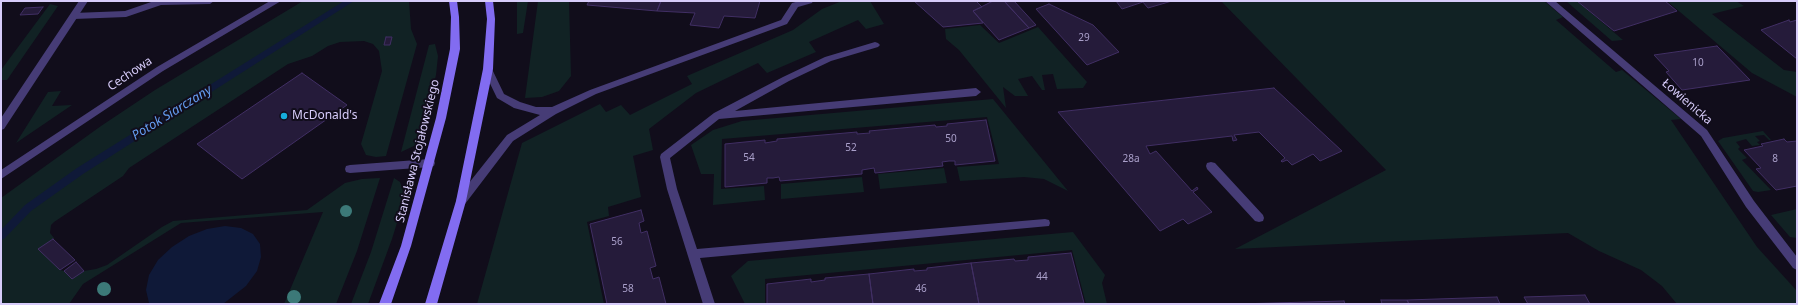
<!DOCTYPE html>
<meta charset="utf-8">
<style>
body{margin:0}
#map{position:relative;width:1798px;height:305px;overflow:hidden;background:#110d1b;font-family:"Noto Sans",sans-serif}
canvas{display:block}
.frame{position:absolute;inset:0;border:2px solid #d7ccfa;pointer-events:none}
</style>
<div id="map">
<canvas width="1798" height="305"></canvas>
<div class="frame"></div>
</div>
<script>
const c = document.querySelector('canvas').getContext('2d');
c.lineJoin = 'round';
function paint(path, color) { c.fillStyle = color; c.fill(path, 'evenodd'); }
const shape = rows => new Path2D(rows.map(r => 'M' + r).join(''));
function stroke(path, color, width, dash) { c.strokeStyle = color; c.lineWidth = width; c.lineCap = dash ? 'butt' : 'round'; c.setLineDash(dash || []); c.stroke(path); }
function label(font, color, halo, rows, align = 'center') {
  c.font = font + ' "Noto Sans",sans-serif'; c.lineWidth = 4; c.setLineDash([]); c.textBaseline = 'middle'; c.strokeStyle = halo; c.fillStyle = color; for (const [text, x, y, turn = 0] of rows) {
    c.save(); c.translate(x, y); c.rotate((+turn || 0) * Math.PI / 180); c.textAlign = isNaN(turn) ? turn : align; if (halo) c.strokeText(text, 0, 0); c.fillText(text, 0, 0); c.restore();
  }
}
const green = shape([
 [303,1,409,1,411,29,417,44,386,156,376,157,366,155,361,144,382,71,379,51,373,44,364,41,340,42,328,46,312,56,288,64,129,168,123,176,54,222,51,225,50,233,54,238,39,249,60,270,64,271,72,279,84,271,96,269,107,265,162,227,173,221,307,210,345,183,362,179,380,178,357,251,336,304,284,304,323,212,181,223,83,284,69,304,1,304,1,198,101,126,155,90],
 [517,1,528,1,523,33,517,34],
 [538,1,569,1,571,76,559,91,542,97,525,98],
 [842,1,870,1,884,24,866,29,858,20,809,42,816,52,767,73,758,63,696,93,649,129,653,150,633,156,641,197,608,207,609,216,587,222,604,304,477,304,522,143,600,104,606,112,621,105,630,115,692,84,687,76,793,30,822,9],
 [1221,1,1544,1,1563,17,1556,20,1616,72,1622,70,1681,119,1671,120,1757,247,1797,291,1797,304,1677,304,1662,286,1641,270,1599,251,1568,233,1235,249,1386,170],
 [1566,1,1577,1,1623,40,1612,41],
 [1667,1,1736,1,1744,6,1712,14,1784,70,1797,72,1797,97,1752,73],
 [50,4,58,6,7,80,1,80,1,70],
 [980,25,999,43,1038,27,1087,82,1083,88,1057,89,1053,74,1042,75,1045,90,1042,90,1032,76,1018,79,1028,96,1015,96,1003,87,1006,108,959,50,946,39,945,29],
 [435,44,438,56,436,75,420,138,416,145,401,152,429,45],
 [61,91,52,106,72,105,16,143,48,92],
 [993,99,1068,191,1044,179,1024,177,960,181,957,167,999,164,987,117,722,139,721,189,764,186,765,200,713,205,714,174,701,174,691,145,713,130,742,121],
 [1763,131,1771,140,1769,140,1764,135,1755,136,1760,141,1757,142,1760,145,1752,146,1746,139,1736,142,1740,147,1738,149,1747,158,1742,160,1771,190,1758,192,1753,191,1718,141,1723,138],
 [944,168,947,183,880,189,878,174],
 [862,177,864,192,781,199,781,184],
 [394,178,400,182,405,197,392,239,368,304,351,304,371,252],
 [1797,209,1797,238,1790,237,1771,215],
 [1073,232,1105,275,1102,283,1107,304,1086,304,1072,250,765,279,765,304,745,304,731,276,748,261]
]);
const water = shape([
 [225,226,241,228,253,234,260,244,261,257,257,271,246,286,223,304,149,303,146,290,149,275,158,260,172,247,189,236,207,229]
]);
const stream = shape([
 [344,1,354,1,83,174,31,211,4,239,1,240,1,230,25,205,77,168,344,1]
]);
const building = shape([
 [589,1,661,1,657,11,587,5,589,1],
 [661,1,760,1,755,18,724,16,719,28,690,25,695,13,657,11,661,1],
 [914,1,976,1,982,7,973,11,983,23,943,27,914,1],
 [993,1,1004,1,1029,28,999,40,973,11,993,1],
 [1014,1,1036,25,1029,28,1005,2,1014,1],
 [1116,1,1142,1,1143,2,1122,9,1116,1],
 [1142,1,1172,1,1148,8,1142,1],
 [1577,1,1665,1,1677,11,1614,31,1577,1],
 [1049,4,1093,25,1119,52,1087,65,1036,9,1049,4],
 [43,7,38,14,20,15,25,8,43,7],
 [1789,20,1790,22,1797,20,1797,59,1761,30,1789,20],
 [386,37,392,37,390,45,384,45,386,37],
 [1717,46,1750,80,1682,90,1666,72,1669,71,1654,55,1717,46],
 [302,73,347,105,242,179,197,144,302,73],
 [1274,88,1342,151,1320,161,1313,154,1292,165,1287,160,1282,162,1281,161,1285,158,1259,132,1234,135,1237,140,1233,141,1232,136,1146,146,1150,154,1156,151,1192,191,1197,187,1198,189,1193,192,1212,212,1188,224,1183,219,1160,231,1058,112,1274,88],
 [986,120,995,161,955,165,955,161,949,161,942,162,943,166,875,173,874,168,862,170,862,174,780,181,779,177,773,178,767,178,767,183,725,187,725,144,765,140,765,143,777,141,777,139,857,132,857,134,870,133,869,131,935,125,936,127,947,126,947,124,986,120],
 [1784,139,1787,142,1797,141,1797,186,1776,190,1756,169,1761,168,1744,150,1763,146,1761,144,1784,139],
 [641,210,644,221,639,223,641,233,647,231,656,266,650,268,653,279,659,277,666,304,607,304,590,224,641,210],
 [53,239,75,260,60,270,38,249,53,239],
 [1071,253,1084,303,979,304,971,263,1014,259,1015,261,1028,260,1028,257,1071,253],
 [76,262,84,271,72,279,64,271,76,262],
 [971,263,979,304,873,304,869,274,914,269,914,271,927,270,927,268,971,263],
 [869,274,873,304,767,304,767,284,811,279,811,282,825,280,825,278,869,274],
 [1585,295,1590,304,1528,304,1524,297,1585,295],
 [1497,297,1500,304,1409,304,1407,300,1497,297],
 [1381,300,1407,300,1409,304,1382,304,1381,300],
 [1344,301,1345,304,1237,304,1344,301]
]);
const lane = shape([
 [154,1,214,1,210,4,161,5,126,17,74,19,70,16,74,13,125,11,154,1],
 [799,1,813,1,812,3,798,7,787,24,596,94,556,114,513,141,465,204,457,204,456,201,457,198,507,135,540,115,514,108,497,98,483,69,485,67,491,67,504,94,520,102,536,107,552,107,590,90,781,20,792,3,799,1],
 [875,42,878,43,880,45,878,47,831,61,789,81,735,111,976,88,981,92,976,96,719,119,670,158,677,189,697,249,1045,219,1049,220,1050,223,1049,226,700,258,715,304,703,304,667,189,660,157,661,154,714,113,783,77,825,57,875,42],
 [430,159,434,160,435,163,434,166,430,167,350,173,346,172,345,169,346,166,350,165,430,159],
 [1211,162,1215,163,1263,215,1264,218,1263,221,1259,222,1255,221,1207,169,1206,166,1207,163,1211,162]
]);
const street = shape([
 [79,1,88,1,4,129,1,130,1,118,79,1],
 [270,1,281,1,163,71,1,179,1,170,157,67,270,1],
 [1545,1,1555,1,1707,130,1754,201,1797,257,1797,270,1793,268,1746,207,1701,136,1545,1]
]);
const secondary = shape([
 [449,1,457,1,459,17,460,49,446,118,411,246,391,304,379,304,401,246,436,118,450,49,451,17,449,1],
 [485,1,493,1,495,19,493,69,466,201,437,304,425,304,456,201,483,69,487,19,485,1]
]);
const trees = [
 [346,211,6],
 [104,289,7],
 [294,297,7]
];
const markers = [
 [284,116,4,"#16addc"]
];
const numberNames = [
 ["29",1084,38],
 ["10",1698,63],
 ["50",951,139],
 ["52",851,148],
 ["54",749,158],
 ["28a",1131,159],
 ["8",1775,159],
 ["56",617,242],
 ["44",1042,277],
 ["58",628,289],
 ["46",921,289]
];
const streetNames = [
 ["Cechowa",130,74,-34],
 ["Łowienicka",1687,102,41],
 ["Stanisława Stojałowskiego",418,151,-76]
];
const poiNames = [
 ["McDonald's",292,116]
];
const waterNames = [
 ["Potok Siarczany",172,113,-32]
];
paint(green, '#112224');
paint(water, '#0f1938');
paint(stream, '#0f1938');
paint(building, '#251b3a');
stroke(building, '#412f64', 1);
paint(lane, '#463c76');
paint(street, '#463c76');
paint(secondary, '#826cf1');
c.fillStyle = '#3c7978';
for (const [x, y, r] of trees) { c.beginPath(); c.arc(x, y, r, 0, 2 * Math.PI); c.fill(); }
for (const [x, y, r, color] of markers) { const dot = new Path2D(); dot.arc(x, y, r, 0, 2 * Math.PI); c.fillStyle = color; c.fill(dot); stroke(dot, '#110d1b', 1.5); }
label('10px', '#aaa0ca', null, numberNames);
label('12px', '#d7ccfa', '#110d1b', streetNames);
label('12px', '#d7ccfa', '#110d1b', poiNames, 'left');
label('italic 13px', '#649cf0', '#110d1b', waterNames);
</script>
